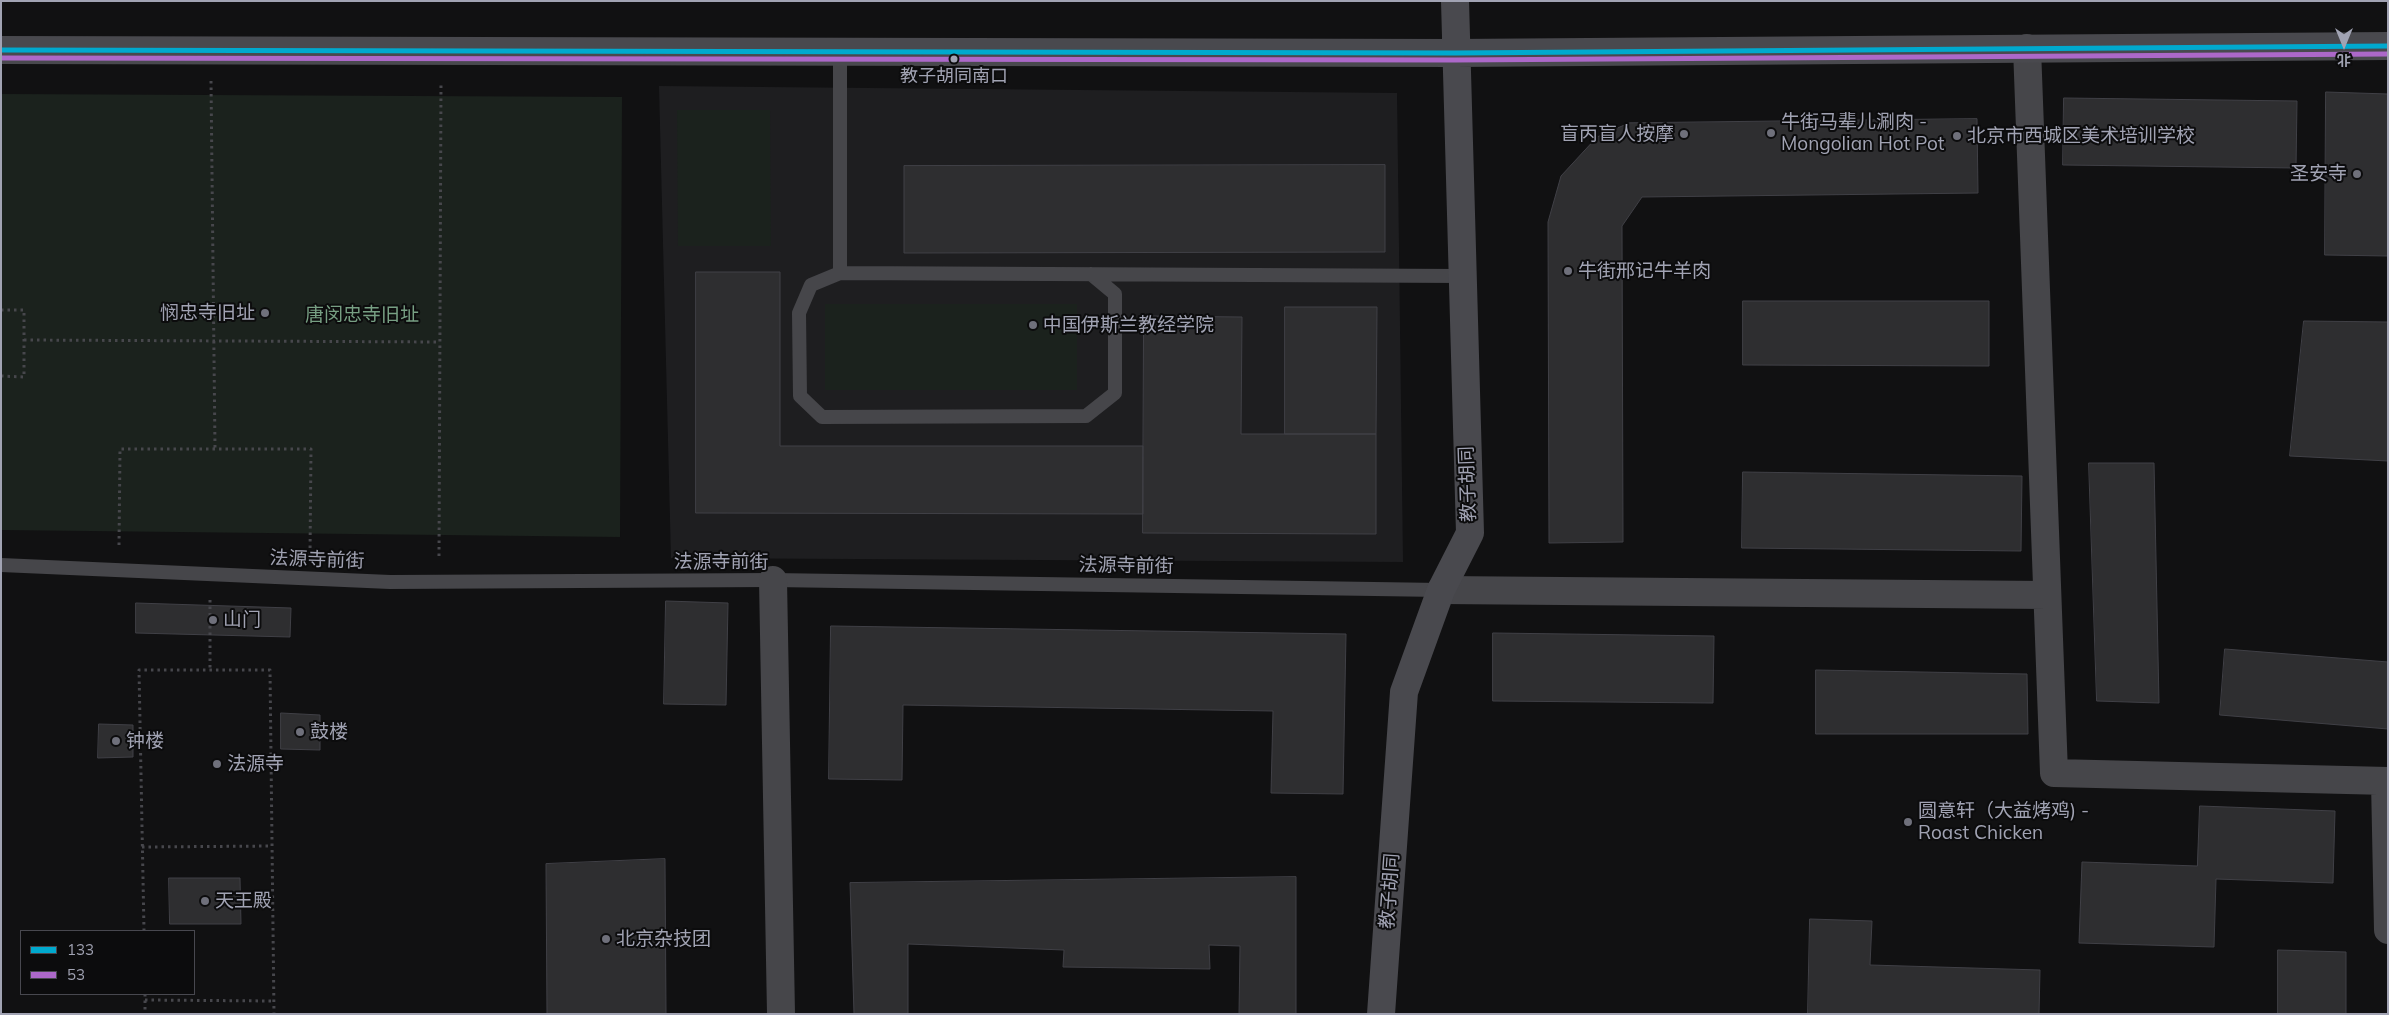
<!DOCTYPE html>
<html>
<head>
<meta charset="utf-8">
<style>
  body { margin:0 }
  #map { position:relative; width:2389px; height:1015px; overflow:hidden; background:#111112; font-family:Mulish,"Noto Sans SC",sans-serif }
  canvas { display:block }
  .frame { position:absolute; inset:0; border:2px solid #a1a3b3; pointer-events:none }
  .legend { position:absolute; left:20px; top:930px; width:175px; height:65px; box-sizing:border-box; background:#0c0c0d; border:1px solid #48484f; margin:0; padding:6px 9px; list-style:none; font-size:15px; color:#a1a3b3 }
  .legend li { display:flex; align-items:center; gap:10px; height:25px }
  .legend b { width:25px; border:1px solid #48484f }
  .north { position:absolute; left:2319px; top:20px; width:50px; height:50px; -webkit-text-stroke:4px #0c0c0d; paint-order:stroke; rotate:180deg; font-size:14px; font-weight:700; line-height:20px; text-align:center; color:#a1a3b3 }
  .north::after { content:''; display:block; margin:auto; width:18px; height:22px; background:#a1a3b3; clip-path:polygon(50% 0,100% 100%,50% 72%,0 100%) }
</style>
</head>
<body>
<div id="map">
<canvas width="2389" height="1015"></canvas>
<div class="frame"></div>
<ul class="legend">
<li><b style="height:6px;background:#00a9ce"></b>133</li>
<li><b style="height:6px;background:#ac68c9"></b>53</li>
</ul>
<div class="north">北</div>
</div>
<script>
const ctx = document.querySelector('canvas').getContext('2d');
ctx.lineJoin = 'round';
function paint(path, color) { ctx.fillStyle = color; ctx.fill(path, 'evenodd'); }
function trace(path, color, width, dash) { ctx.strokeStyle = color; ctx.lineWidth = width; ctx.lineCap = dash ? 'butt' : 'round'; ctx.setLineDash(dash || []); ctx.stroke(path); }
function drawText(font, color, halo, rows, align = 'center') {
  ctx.font = font + ' Mulish,"Noto Sans SC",sans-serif'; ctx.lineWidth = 4; ctx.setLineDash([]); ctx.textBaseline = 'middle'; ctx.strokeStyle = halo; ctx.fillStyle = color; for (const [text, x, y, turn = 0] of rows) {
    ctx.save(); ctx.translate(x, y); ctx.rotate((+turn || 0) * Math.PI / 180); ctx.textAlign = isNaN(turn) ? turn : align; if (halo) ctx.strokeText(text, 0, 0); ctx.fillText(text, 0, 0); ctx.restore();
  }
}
const built = new Path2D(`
  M 659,86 L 1397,93 L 1403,562 L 671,558 Z`);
const green = new Path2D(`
  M 1,94 L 622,97 L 620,537 L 1,530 Z
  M 677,110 L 770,110 L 771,246 L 678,246 Z
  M 825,304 L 1077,304 L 1077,390 L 825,390 Z`);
const building = new Path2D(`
  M 2326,92 L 2388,94 L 2388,256 L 2325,255 Z
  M 2064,98 L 2297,101 L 2296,168 L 2063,165 Z
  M 1977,119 L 1978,193 L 1642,197 L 1622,226 L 1623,542 L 1549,543 L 1548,222 L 1561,176 L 1597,137 L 1629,123 Z
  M 1385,165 L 1385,252 L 904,253 L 904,166 Z
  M 696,272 L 780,272 L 780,446 L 1143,446 L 1143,514 L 696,513 Z
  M 1743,301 L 1989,301 L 1989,366 L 1743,365 Z
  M 1285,307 L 1377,307 L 1376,434 L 1285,434 Z
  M 1144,316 L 1242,317 L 1241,434 L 1376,434 L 1376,534 L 1143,533 Z
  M 2304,321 L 2388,322 L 2388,461 L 2290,456 Z
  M 2089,463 L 2154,463 L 2159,703 L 2097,701 Z
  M 1743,472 L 2022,476 L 2021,551 L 1742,548 Z
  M 666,601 L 728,603 L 726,705 L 664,704 Z
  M 136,603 L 291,608 L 290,637 L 136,633 Z
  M 831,626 L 1346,634 L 1343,794 L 1271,793 L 1273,711 L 903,705 L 902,780 L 829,779 Z
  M 1493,633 L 1714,636 L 1713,703 L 1493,701 Z
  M 2225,649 L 2388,662 L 2388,729 L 2220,715 Z
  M 1816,670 L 2027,674 L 2028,734 L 1816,734 Z
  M 281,713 L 320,715 L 320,750 L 281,749 Z
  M 99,724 L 133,725 L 133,757 L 98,758 Z
  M 2200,806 L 2335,811 L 2333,883 L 2216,879 L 2214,947 L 2079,943 L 2082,862 L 2197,866 Z
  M 665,859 L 666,1014 L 547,1014 L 546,864 Z
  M 1296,877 L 1296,1014 L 1239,1014 L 1240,946 L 1209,945 L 1210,969 L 1063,967 L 1064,950 L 908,944 L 908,1014 L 854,1014 L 850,883 Z
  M 169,878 L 240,878 L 241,924 L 170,924 Z
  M 1810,919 L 1872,921 L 1870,965 L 2040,970 L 2039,1014 L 1808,1014 Z
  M 2278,950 L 2346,952 L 2346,1014 L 2278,1014 Z`);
const path = new Path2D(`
  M 211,81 L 215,448
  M 1,310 L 24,310 L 24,377 L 1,376
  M 24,340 L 440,342
  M 119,545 L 120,449 L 311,449 L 310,554
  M 439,556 L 441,82
  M 210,600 L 210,670
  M 142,847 L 272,846
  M 144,931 L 139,670 L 270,670 L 274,1014
  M 145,994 L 145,1014
  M 145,1000 L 273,1001`);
const lane = new Path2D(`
  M 840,52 L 840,273
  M 1091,274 L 1115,294 L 1115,393 L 1086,416 L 822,417 L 800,396 L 799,313 L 811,285 L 840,273 L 1462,276
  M 1,565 L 390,582 L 773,580 L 1441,590`);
const street = new Path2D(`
  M 2027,48 L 2054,773 L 2388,781
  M 773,580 L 781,1014
  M 1441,590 L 2047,595
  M 2385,781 L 2388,930`);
const secondary = new Path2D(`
  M 1,50 L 1455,53 L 2388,46
  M 1381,1014 L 1404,692 L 1441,590 L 1470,533 L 1455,1`);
const bus1 = new Path2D(`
  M 1,50 L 1455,53 L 2388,46`);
const bus2 = new Path2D(`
  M 1,58 L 1455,60 L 2388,54`);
const markers = [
  [954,59,4.5,"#a1a3b3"],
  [1771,133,5,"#6f707b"],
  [1684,134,5,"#6f707b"],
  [1957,136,5,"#6f707b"],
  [2357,174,5,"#6f707b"],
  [1568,271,5,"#6f707b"],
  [265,313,5,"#6f707b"],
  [1033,325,5,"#6f707b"],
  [213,620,5,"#6f707b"],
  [300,732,5,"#6f707b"],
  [116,741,5,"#6f707b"],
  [217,764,5,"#6f707b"],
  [1908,822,5,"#6f707b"],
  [205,901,5,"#6f707b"],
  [606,939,5,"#6f707b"]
];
const busNames = [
  ["教子胡同南口",954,77]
];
const poiNames = [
  ["牛街马辈儿涮肉 -",1781,122],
  ["Mongolian Hot Pot",1781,144],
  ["盲丙盲人按摩",1674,134,"right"],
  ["北京市西城区美术培训学校",1967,136],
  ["圣安寺",2347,174,"right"],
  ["牛街邢记牛羊肉",1578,271],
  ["悯忠寺旧址",255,313,"right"],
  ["中国伊斯兰教经学院",1043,325],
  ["山门",223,620],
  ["鼓楼",310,732],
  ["钟楼",126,741],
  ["法源寺",227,764],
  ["圆意轩（大益烤鸡) -",1918,811],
  ["Roast Chicken",1918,833],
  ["天王殿",215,901],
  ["北京杂技团",616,939]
];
const parkNames = [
  ["唐闵忠寺旧址",362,315]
];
const streetNames = [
  ["教子胡同",1468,484,-92],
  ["法源寺前街",317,560,2],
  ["法源寺前街",721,562],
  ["法源寺前街",1126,566,1],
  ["教子胡同",1390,891,-86]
];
paint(built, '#1e1e20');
paint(green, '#1b221d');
paint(building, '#2e2e30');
trace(building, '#404046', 1);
trace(path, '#47474c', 3, [2.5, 4]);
trace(lane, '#46464a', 14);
trace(street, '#46464a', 28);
trace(secondary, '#49494e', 28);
trace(bus1, '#00a9ce', 5);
trace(bus2, '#ac68c9', 5);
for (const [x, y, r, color] of markers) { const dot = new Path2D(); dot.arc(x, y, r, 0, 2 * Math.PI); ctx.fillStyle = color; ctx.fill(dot); trace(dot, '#0c0c0d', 2); }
drawText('18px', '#a1a3b3', '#0c0c0d', busNames);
drawText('19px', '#a1a3b3', '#0c0c0d', poiNames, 'left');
drawText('19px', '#779f83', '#0c0c0d', parkNames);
drawText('19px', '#a1a3b3', '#0c0c0d', streetNames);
</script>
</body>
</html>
